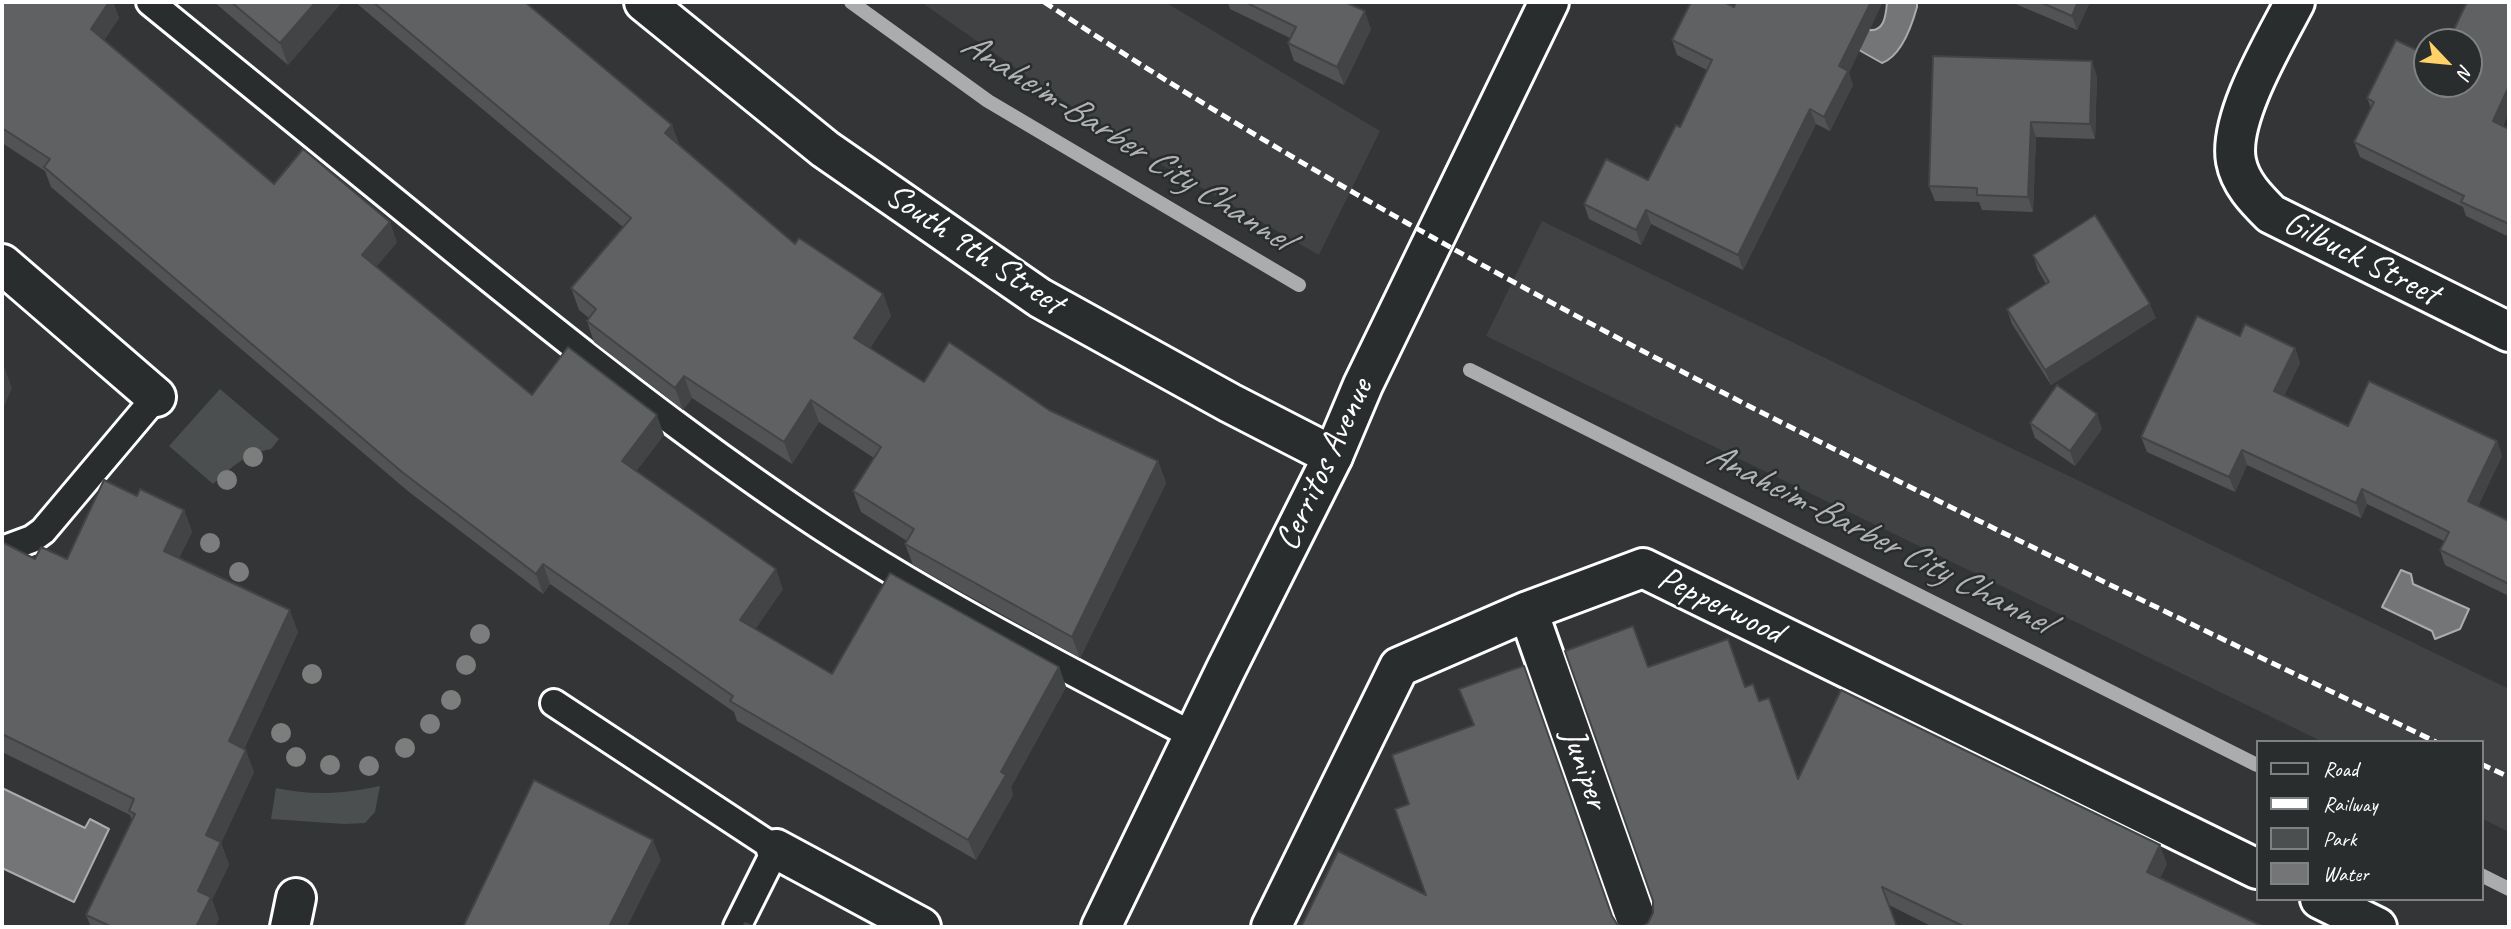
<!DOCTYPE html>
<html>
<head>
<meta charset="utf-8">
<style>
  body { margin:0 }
  #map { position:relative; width:2511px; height:929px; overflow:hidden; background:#333536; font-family:Caveat,sans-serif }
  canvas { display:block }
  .frame { position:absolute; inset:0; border:4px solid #fff; pointer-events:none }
  .legend { position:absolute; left:2256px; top:740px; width:228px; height:161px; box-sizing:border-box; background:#2a2d2e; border:2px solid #7f8182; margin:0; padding:9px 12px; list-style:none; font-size:21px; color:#fff }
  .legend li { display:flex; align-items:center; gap:14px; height:35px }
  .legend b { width:35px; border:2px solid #7f8182 }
  .north { position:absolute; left:2413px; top:28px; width:70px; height:70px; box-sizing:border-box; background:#2a2d2e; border:2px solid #7f8182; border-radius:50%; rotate:116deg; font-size:19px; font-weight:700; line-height:28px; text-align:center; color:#fff }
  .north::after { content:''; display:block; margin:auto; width:24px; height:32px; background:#ffd166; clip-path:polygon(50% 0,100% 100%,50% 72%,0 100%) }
</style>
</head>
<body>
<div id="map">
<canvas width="2511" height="929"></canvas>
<div class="frame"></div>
<ul class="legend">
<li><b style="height:9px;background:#2a2d2e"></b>Road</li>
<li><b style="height:9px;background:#fff"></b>Railway</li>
<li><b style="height:19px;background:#4c4f50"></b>Park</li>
<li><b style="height:19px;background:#737576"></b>Water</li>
</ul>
<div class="north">N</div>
</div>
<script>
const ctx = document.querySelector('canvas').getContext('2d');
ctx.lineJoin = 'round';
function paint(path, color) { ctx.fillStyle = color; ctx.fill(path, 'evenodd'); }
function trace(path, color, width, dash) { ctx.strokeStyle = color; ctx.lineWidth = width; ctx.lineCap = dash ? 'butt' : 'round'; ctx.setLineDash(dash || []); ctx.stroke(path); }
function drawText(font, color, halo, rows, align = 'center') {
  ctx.font = font + ' Caveat,sans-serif'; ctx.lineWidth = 5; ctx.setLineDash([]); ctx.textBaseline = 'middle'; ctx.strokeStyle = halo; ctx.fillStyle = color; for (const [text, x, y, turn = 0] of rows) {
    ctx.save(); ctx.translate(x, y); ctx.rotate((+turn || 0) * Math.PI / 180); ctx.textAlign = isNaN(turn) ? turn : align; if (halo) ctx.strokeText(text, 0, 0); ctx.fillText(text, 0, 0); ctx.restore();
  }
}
const built = new Path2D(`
  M 921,2 L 1165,2 L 1380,131 L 1319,255 L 1162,165 L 1047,90 Z
  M 1542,221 L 2509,689 L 2509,832 L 2481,818 L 2481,742 L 2323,742 L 1486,336 Z`);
const green = new Path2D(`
  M 220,389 L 279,439 L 271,449 C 245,454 233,466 213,484 L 169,446 Z
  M 380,786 L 375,812 L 365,823 L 344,824 L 271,819 L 276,788 C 314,796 342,794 380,786 Z`);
const water = new Path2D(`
  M 1887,2 L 1917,2 L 1917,7 C 1912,25 1901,56 1882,63 L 1859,50 L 1865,29 C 1884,35 1886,16 1887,2 Z
  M 2401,570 L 2411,574 L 2413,584 L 2469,609 L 2460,629 L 2435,639 L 2432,631 L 2382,607 Z
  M 2,788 L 85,828 L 90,819 L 109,829 L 74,902 L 2,868 Z`);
const stream = new Path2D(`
  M 851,2 L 988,101 L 1299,285
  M 1470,370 L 2257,765
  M 2481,875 L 2509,889`);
const lane = new Path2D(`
  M 150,2 C 257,88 363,175 469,262 C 578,350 686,436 802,514 C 927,598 1061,666 1194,736
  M 2,550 L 32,539 L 43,531 L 156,397
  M 554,703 L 776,849 L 737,927`);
const street = new Path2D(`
  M 644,2 L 825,149 L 1040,298 L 1230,403 L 1333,456
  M 2295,2 C 2275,41 2228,118 2236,161 C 2240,183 2256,199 2271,214 L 2509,332
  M 2,264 L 156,397
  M 1528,611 L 1639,927
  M 776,849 L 921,927
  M 2320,899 L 2377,927
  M 290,927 L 296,898
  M 1271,927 L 1399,667 L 1528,611 L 1643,568 L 2257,869`);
const secondary = new Path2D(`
  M 1101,927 L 1226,669 L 1333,456 L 1363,385 L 1549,2`);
const rail = new Path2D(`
  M 1044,2 C 1483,292 1963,513 2436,742
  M 2481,764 L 2509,777`);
const trees = [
  [253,457],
  [227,480],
  [210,543],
  [239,572],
  [480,634],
  [466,665],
  [312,674],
  [451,700],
  [430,724],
  [281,733],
  [405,748],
  [296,757],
  [330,765],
  [369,766]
];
const wall = new Path2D(`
  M 2,2 L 113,2 L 119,18 L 104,40 L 274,184 L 397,242 L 376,267 L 532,395 L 664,435 L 636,471 L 783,589 L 755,629 L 832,674 L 1059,667 L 1066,687 L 1011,787 L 1013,795 L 976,860 L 737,721 L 734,712 L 550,584 L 543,594 L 409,492 L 51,187 L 45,171 L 2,143 Z
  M 214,2 L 342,2 L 288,65 Z
  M 355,2 L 525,2 L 672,125 L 679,145 L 795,244 L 883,294 L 891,316 L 870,348 L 924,382 L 1049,410 L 1158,461 L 1166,483 L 1080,658 L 913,565 L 905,544 L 907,541 L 861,512 L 853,491 L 874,458 L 819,422 L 792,464 L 692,398 L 683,410 L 594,342 L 587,321 L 589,318 L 579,310 L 571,288 L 623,227 Z
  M 1228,2 L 1345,2 L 1371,29 L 1344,85 L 1294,61 L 1288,43 L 1290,38 L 1230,9 Z
  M 2011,2 L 2090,2 L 2077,30 Z
  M 2462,2 L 2509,2 L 2509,112 L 2503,126 L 2509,129 L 2509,237 L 2466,216 L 2463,207 L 2360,157 L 2354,142 L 2371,108 L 2367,98 L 2469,84 L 2466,4 Z
  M 1734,7 L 1849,73 L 1853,85 L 1830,131 L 1816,124 L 1743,270 L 1651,224 L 1641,245 L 1589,219 L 1584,204 L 1648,180 L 1680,127 L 1707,70 L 1677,55 L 1672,40 Z
  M 2097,76 L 2095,139 L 2036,137 L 2033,212 L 1982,210 L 1979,202 L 1935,201 L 1929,186 Z
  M 2033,255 L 2156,318 L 2051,385 L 2012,324 L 2007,309 L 2046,284 L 2038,270 Z
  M 2240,336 L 2295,348 L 2300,363 L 2284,395 L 2348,426 L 2497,441 L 2502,456 L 2478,506 L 2509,521 L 2509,596 L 2445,565 L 2440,550 L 2444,541 L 2367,504 L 2361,518 L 2247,465 L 2235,492 L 2147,452 L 2141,437 Z
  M 2030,423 L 2102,429 L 2075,466 L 2035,438 Z
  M 137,496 L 184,510 L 192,532 L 179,558 L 298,632 L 244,749 L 254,772 L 221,843 L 229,865 L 212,900 L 219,919 L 215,927 L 91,927 L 86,915 L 132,820 L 130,815 L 2,752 L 2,542 L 35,559 L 67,559 Z
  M 1648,667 L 1745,687 L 1759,701 L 1798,779 L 2167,864 L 2160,878 L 2265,927 L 1933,927 L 1889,905 L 1648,923 L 1653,913 Z`);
const shadedWall = new Path2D(`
  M 109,2 L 113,2 L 119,18 L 98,49 L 91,29 Z
  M 316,2 L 342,2 L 288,65 L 280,43 Z
  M 1871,2 L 1883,2 L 1849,73 L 1853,85 L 1830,131 L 1824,117 L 1839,66 Z
  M 2078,2 L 2090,2 L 2077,30 L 2072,16 Z
  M 1365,11 L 1371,29 L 1344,85 L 1337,67 Z
  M 2092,61 L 2097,76 L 2095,139 L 2090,124 Z
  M 2509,86 L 2509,112 L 2498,136 L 2493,121 Z
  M 1810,109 L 1816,124 L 1743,270 L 1738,255 Z
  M 2031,122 L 2036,137 L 2033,212 L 2028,197 Z
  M 672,125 L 680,146 L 665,133 Z
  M 1646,210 L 1651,224 L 1641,245 L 1636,230 Z
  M 390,222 L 397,242 L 369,275 L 362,255 Z
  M 883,294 L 891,316 L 862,359 L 854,338 Z
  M 2150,304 L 2156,318 L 2051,385 L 2045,370 Z
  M 2295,348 L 2300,363 L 2280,405 L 2274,391 Z
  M 4,366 L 12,388 L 2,411 L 2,371 Z
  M 684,376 L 692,398 L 683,410 L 675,388 Z
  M 811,400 L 819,422 L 792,464 L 784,442 Z
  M 2097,414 L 2102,429 L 2075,466 L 2070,451 Z
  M 657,415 L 664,435 L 629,481 L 622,461 Z
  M 2497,441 L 2502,456 L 2473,516 L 2468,501 Z
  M 2242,450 L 2247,465 L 2235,492 L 2229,477 Z
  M 1158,461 L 1166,483 L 1080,658 L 1072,637 Z
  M 2362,489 L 2367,504 L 2361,518 L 2356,503 Z
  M 184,510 L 192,532 L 172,573 L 164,551 Z
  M 543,564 L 550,584 L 543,594 L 536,574 Z
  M 776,569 L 783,589 L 748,640 L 740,620 Z
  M 290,610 L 298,632 L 237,763 L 229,741 Z
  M 1059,667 L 1066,687 L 1011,787 L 1013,795 L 976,860 L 968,840 L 1001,772 Z
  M 246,750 L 254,772 L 221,843 L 229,865 L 212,900 L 219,919 L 215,927 L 196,927 L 198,891 L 206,835 Z
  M 653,840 L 661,860 L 627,927 L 609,927 Z
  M 2160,845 L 2167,864 L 2154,890 L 2147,872 Z`);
const building = new Path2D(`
  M 2,2 L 109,2 L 91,29 L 274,184 L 303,149 L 390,222 L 362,255 L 532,395 L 568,347 L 657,415 L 622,461 L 776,569 L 740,620 L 832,674 L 890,573 L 1059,667 L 1001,772 L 1006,775 L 968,840 L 730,701 L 733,696 L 543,564 L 536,574 L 402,472 L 44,167 L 50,159 L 2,128 Z
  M 231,2 L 316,2 L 280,43 Z
  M 373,2 L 525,2 L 672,125 L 665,133 L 795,244 L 799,238 L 883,294 L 854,338 L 924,382 L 949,342 L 1049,410 L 1158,461 L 1072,637 L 905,544 L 914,529 L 853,491 L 881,447 L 811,400 L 784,442 L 684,376 L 675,388 L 587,321 L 596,309 L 571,288 L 631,218 Z
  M 1245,2 L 1345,2 L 1365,11 L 1337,67 L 1288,43 L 1296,27 Z
  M 1691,2 L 1724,2 L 1734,7 L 1736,2 L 1871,2 L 1839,66 L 1848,71 L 1824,117 L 1810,109 L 1738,255 L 1646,210 L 1636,230 L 1584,204 L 1606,159 L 1648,180 L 1676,125 L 1680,127 L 1712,60 L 1672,40 Z
  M 2040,2 L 2078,2 L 2072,16 Z
  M 2467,2 L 2509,2 L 2509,86 L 2493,121 L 2509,129 L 2509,224 L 2461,202 L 2464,196 L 2354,142 L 2374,102 L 2367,98 L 2396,40 L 2427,55 L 2427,84 L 2469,84 L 2469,42 L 2448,42 Z
  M 1933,56 L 2092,61 L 2090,124 L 2031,122 L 2028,197 L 1977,195 L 1977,188 L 1929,186 Z
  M 2095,215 L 2150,304 L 2045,370 L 2007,309 L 2049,282 L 2033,255 Z
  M 2197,316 L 2240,336 L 2245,324 L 2295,348 L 2274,391 L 2348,426 L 2369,381 L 2497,441 L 2468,501 L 2509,521 L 2509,584 L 2440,550 L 2449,532 L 2362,489 L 2356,503 L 2242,450 L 2229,477 L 2141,437 Z
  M 2057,385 L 2097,414 L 2070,451 L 2030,423 Z
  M 104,480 L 137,496 L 140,489 L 184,510 L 164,551 L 290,610 L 229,741 L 246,750 L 206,835 L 221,842 L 198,891 L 211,897 L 196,927 L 112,927 L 86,915 L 135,814 L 129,811 L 134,799 L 2,734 L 2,542 L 35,559 L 41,547 L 67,559 Z
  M 1633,626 L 1648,667 L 1728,639 L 1745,687 L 1753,684 L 1759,701 L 1769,698 L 1798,779 L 1841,690 L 2160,845 L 2147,872 L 2264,927 L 1965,927 L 1882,887 L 1897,927 L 1641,927 L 1648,923 L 1653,913 L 1653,901 L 1565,651 Z
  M 1524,666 L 1612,916 L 1617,924 L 1623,927 L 1301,927 L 1338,851 L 1426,895 L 1395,809 L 1409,804 L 1392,755 L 1474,725 L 1459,689 L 1514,669 Z
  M 534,780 L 653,840 L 609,927 L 463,927 Z
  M 745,923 L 755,927 L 743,927 Z`);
const streetNames = [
  ["South 9th Street",974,250,34],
  ["Gilbuck Street",2361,259,27],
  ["Cerritos Avenue",1325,465,-65],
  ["Pepperwood",1720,606,26],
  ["Juniper",1584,769,71]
];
const waterNames = [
  ["Anaheim-Barber City Channel",1125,142,32],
  ["Anaheim-Barber City Channel",1878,539,27]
];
paint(built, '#404243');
paint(green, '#4c4f50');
paint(water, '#737576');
trace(water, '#abacad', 2);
trace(stream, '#abacad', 14);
trace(lane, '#fff', 32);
trace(street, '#fff', 44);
trace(secondary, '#fff', 44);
trace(lane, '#2a2d2e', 26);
trace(street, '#2a2d2e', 38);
trace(secondary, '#2a2d2e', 38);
trace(rail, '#fff', 5, [10, 5]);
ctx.fillStyle = '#7c7e7e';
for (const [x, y] of trees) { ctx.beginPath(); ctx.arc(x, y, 10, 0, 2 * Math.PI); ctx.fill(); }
paint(wall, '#525354');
paint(shadedWall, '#424445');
paint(building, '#5f6162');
trace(building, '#424445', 2);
drawText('35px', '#fff', '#2a2d2e', streetNames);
drawText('italic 37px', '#b2b3b4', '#2a2d2e', waterNames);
</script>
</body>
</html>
